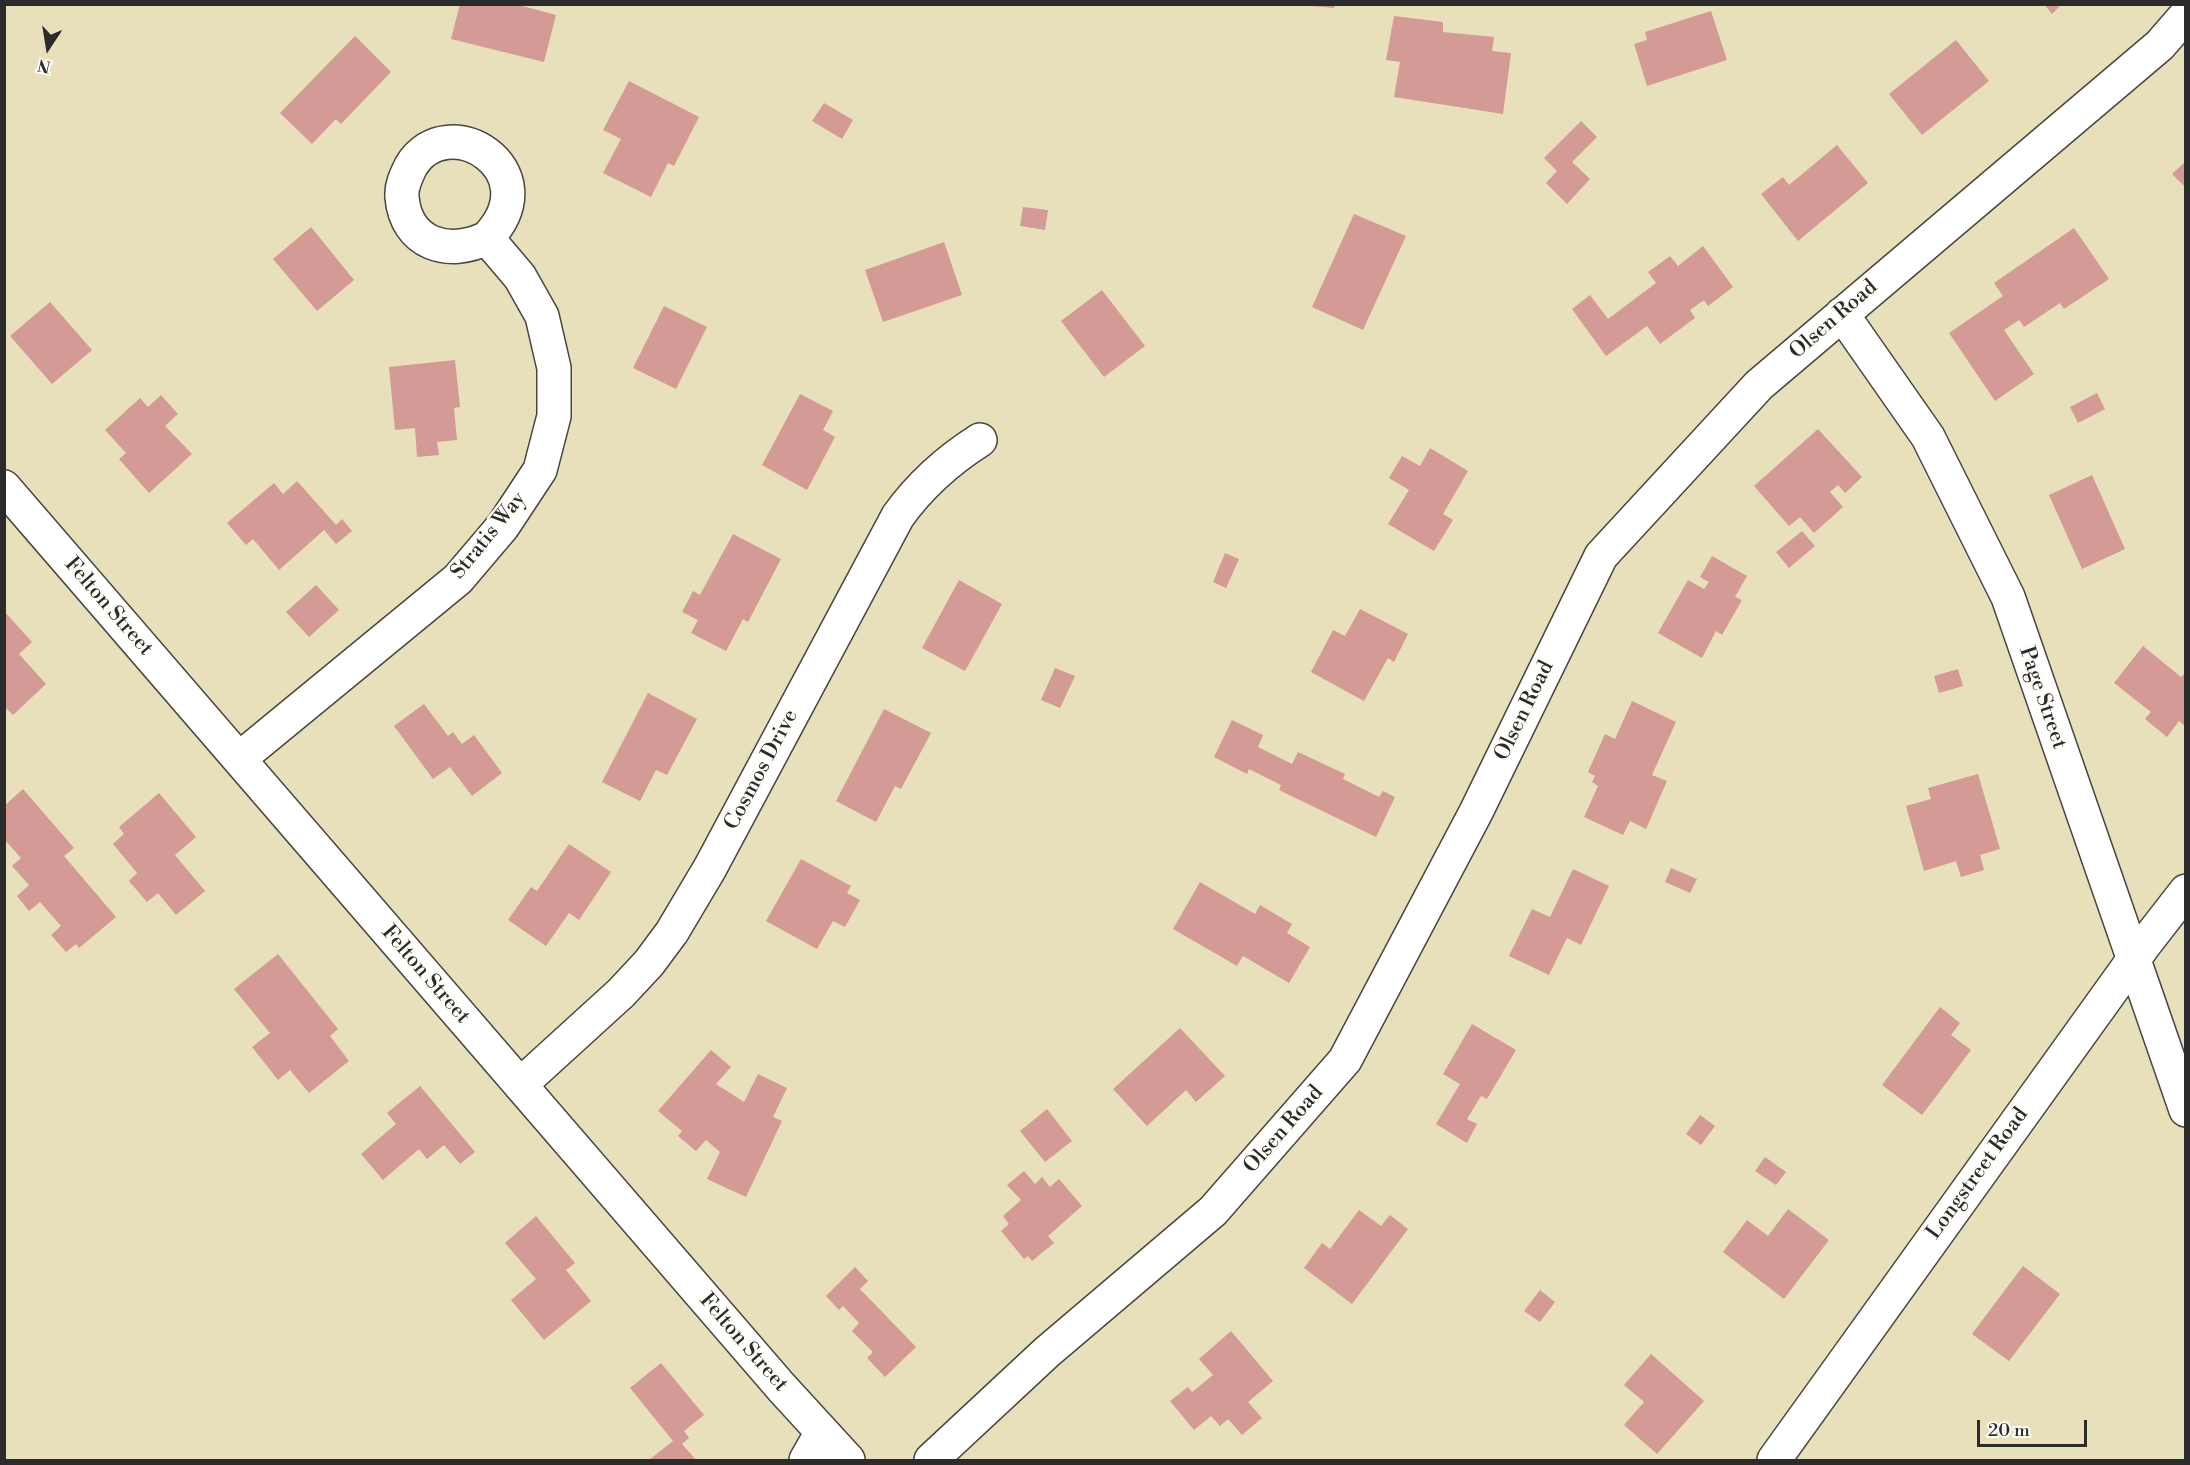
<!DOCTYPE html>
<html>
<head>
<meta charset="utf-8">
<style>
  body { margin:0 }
  #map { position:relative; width:2190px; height:1465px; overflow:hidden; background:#e8e0bb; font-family:"Libre Bodoni",serif }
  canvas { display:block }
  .frame { position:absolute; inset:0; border:6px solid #2b2b2b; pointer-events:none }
  .north { position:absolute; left:18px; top:18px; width:60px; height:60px; -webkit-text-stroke:4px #fdfcf7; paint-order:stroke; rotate:192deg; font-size:16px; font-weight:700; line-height:24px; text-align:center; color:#2b2b2b }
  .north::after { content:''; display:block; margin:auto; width:21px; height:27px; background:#2b2b2b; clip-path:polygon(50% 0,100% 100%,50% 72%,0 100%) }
  .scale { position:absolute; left:1977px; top:1420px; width:110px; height:27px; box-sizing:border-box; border:3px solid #2b2b2b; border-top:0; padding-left:8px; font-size:18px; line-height:21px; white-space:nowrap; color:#2b2b2b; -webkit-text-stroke:4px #fdfcf7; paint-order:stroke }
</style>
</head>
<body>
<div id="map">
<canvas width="2190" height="1465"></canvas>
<div class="frame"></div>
<div class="north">N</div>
<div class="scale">20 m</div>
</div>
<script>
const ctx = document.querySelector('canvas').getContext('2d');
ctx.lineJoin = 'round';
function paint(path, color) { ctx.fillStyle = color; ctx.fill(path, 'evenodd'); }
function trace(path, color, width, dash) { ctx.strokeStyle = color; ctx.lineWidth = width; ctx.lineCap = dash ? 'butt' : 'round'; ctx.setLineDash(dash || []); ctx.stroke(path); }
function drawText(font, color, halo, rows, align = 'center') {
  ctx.font = font + ' "Libre Bodoni",serif'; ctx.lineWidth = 5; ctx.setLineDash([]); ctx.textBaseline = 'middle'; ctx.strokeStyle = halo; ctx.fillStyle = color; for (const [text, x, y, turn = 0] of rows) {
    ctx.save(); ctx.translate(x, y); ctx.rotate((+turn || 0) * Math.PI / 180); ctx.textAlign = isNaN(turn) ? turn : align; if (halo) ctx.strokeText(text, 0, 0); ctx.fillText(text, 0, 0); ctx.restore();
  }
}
const building = new Path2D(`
  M 460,4 L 515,4 L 556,15 L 544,62 L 451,39 Z
  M 1311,4 L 1335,4 L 1334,8 L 1311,6 Z
  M 2044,4 L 2062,4 L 2052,14 Z
  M 1711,11 L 1727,60 L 1647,86 L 1634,44 L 1647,40 L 1645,32 Z
  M 1394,16 L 1443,22 L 1443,32 L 1494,37 L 1492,51 L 1511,53 L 1503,114 L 1394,97 L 1400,62 L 1386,60 Z
  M 355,36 L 391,72 L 341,124 L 336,119 L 312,144 L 280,113 Z
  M 1956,40 L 1989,81 L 1922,135 L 1889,94 Z
  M 629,81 L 699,117 L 674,166 L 668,163 L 651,197 L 603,173 L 621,139 L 603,130 Z
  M 824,103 L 853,120 L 842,139 L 812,121 Z
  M 1581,121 L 1597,137 L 1572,162 L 1590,179 L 1567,204 L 1546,183 L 1557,171 L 1544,158 Z
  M 1837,145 L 1868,183 L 1798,241 L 1761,194 L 1783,177 L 1789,185 Z
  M 2186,161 L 2186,188 L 2172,174 Z
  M 1023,207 L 1048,210 L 1045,230 L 1020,226 Z
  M 1354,214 L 1406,236 L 1363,330 L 1312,307 Z
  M 311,227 L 354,280 L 317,311 L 273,259 Z
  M 2074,228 L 2109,279 L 2064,309 L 2060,303 L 2024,327 L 2019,320 L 2004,330 L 2034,374 L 1995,401 L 1949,333 L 2003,296 L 1994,283 Z
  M 944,242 L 962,295 L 883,322 L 865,270 Z
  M 1703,246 L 1733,287 L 1708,306 L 1704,300 L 1690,310 L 1695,318 L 1660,344 L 1647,326 L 1606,356 L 1572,309 L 1590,295 L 1608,319 L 1656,283 L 1648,272 L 1670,256 L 1678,266 Z
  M 1102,290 L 1145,346 L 1104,377 L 1061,321 Z
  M 50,302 L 92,350 L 52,384 L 10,336 Z
  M 664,306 L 707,327 L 676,389 L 633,368 Z
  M 455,360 L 460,407 L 454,408 L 457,440 L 437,442 L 439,455 L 417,457 L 415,428 L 395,430 L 389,367 Z
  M 2097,393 L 2105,409 L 2078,423 L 2070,407 Z
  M 800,394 L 833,411 L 823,430 L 835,437 L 807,490 L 762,465 Z
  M 161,395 L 178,414 L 165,426 L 192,454 L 149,493 L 119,459 L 126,453 L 105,430 L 140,398 L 148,407 Z
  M 1818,429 L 1862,477 L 1845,493 L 1838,485 L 1830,492 L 1843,507 L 1814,533 L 1800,517 L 1789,526 L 1754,486 Z
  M 1430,448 L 1468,471 L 1443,514 L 1453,520 L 1434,551 L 1388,524 L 1409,490 L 1389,478 L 1402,456 L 1420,466 Z
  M 2092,475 L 2125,549 L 2082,569 L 2049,495 Z
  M 297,481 L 336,525 L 342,519 L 352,531 L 336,544 L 324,530 L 279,570 L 253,539 L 246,545 L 227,523 L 274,483 L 283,494 Z
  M 1802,531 L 1815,546 L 1789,568 L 1776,552 Z
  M 733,534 L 781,559 L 748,622 L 743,619 L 726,651 L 691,633 L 698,620 L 682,612 L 693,591 L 700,595 Z
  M 1225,553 L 1239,559 L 1226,588 L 1213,582 Z
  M 1712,556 L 1747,576 L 1735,597 L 1742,600 L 1722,635 L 1716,631 L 1702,658 L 1658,633 L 1688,580 L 1704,589 L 1709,582 L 1700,577 Z
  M 959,580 L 1002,604 L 965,671 L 922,648 Z
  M 316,585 L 339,610 L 309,637 L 286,612 Z
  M 1360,609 L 1408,634 L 1394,662 L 1388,658 L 1364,701 L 1311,672 L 1333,630 L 1345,636 Z
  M 4,611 L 32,642 L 19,654 L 46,684 L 13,715 L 4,706 Z
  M 2143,646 L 2181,677 L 2186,672 L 2186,727 L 2179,721 L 2167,737 L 2145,719 L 2151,712 L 2114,683 Z
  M 1055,668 L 1075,676 L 1060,708 L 1041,700 Z
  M 1958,669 L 1963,686 L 1939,693 L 1934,676 Z
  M 648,693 L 697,719 L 667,775 L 656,770 L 640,801 L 602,782 Z
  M 1632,701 L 1676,722 L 1652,775 L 1667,781 L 1646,829 L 1630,821 L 1623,835 L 1584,817 L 1598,786 L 1592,782 L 1595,776 L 1588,772 L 1605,734 L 1615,739 Z
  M 424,704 L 448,736 L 453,732 L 462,744 L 474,735 L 502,773 L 472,796 L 450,767 L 433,779 L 394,726 Z
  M 884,709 L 931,733 L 901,789 L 895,786 L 876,822 L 836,801 Z
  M 1232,720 L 1263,735 L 1258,747 L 1292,764 L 1298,752 L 1345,774 L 1343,779 L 1379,797 L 1383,791 L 1395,797 L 1376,837 L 1279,790 L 1281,785 L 1249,769 L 1247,774 L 1214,757 Z
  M 1978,774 L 2000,849 L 1980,855 L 1984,870 L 1961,877 L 1956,861 L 1924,871 L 1906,806 L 1931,799 L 1928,788 Z
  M 23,789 L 74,848 L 64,856 L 116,917 L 79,948 L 76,944 L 66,952 L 51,935 L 61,926 L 40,902 L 29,911 L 17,896 L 29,885 L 12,866 L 21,858 L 4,839 L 4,806 Z
  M 159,793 L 196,837 L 175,855 L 205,891 L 176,915 L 158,893 L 147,902 L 129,881 L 137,873 L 113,844 L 124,834 L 119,827 Z
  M 569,844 L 611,872 L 579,920 L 569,913 L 546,946 L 508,920 L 531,887 L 537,891 Z
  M 801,859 L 851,886 L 847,893 L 860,900 L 845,927 L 833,921 L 817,949 L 766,921 Z
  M 1671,868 L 1697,879 L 1690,893 L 1665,882 Z
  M 1573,869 L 1609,886 L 1581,945 L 1567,938 L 1549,975 L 1509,956 L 1532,909 L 1550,917 Z
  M 1200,882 L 1255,914 L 1260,905 L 1292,924 L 1287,933 L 1310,947 L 1289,983 L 1243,956 L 1237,966 L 1173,929 Z
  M 278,954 L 338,1029 L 330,1036 L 349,1061 L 309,1093 L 290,1070 L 278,1080 L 252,1047 L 270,1033 L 234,989 Z
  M 1940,1007 L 1960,1023 L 1951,1035 L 1971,1050 L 1922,1115 L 1882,1085 Z
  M 1472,1024 L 1516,1050 L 1487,1099 L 1481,1096 L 1467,1119 L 1477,1124 L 1467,1143 L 1436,1124 L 1460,1084 L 1443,1074 Z
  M 1180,1028 L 1225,1076 L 1196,1102 L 1186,1090 L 1147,1126 L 1113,1089 Z
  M 711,1050 L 731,1067 L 716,1084 L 744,1102 L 758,1074 L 787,1088 L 773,1117 L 782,1121 L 746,1197 L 707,1179 L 720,1152 L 706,1140 L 696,1151 L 678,1136 L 682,1131 L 658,1111 Z
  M 420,1086 L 475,1152 L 460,1164 L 444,1145 L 427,1159 L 419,1149 L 383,1180 L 361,1154 L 396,1124 L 387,1113 Z
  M 1047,1109 L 1072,1141 L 1045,1162 L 1020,1131 Z
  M 1700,1115 L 1715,1126 L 1701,1145 L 1686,1134 Z
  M 1765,1157 L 1786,1172 L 1776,1185 L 1755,1171 Z
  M 1024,1171 L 1035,1184 L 1042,1177 L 1050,1187 L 1059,1179 L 1082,1206 L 1048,1236 L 1054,1243 L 1032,1261 L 1028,1256 L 1024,1259 L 1001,1231 L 1009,1224 L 1003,1216 L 1021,1200 L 1007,1185 Z
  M 1788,1209 L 1829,1240 L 1784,1299 L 1723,1252 L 1747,1220 L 1768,1236 Z
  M 1359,1210 L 1381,1226 L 1390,1215 L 1408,1229 L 1352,1304 L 1304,1268 L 1322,1243 L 1330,1249 Z
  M 536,1216 L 575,1263 L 566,1270 L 591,1301 L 544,1340 L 511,1300 L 536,1279 L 505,1243 Z
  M 2023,1266 L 2060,1294 L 2009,1361 L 1972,1334 Z
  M 855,1267 L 868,1281 L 860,1289 L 916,1347 L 885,1377 L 867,1358 L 873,1352 L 852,1331 L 859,1323 L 843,1306 L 839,1310 L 826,1296 Z
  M 1540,1290 L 1555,1302 L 1540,1322 L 1524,1311 Z
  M 1231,1331 L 1273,1381 L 1248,1402 L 1262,1418 L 1242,1435 L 1228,1419 L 1220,1426 L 1211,1416 L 1194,1430 L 1170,1401 L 1188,1387 L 1192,1392 L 1213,1375 L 1199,1359 Z
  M 1651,1354 L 1704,1401 L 1657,1454 L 1624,1425 L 1644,1402 L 1624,1385 Z
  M 661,1363 L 704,1415 L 684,1431 L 689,1438 L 682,1444 L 696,1460 L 649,1460 L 673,1441 L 630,1388 Z`);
const minor = new Path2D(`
  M 1842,314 L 1928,437 L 2008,597 L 2186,1110
  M 4,487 L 782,1388 L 848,1460
  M 239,759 L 458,579 L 503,526 L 540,470 L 554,416 L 554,368 L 542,316 L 520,277 L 487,238 C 552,170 447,106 411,166 C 406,176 401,186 402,197 C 406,244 448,257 487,238
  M 520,1085 L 621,993 L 649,963 L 672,932 L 710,868 L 898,516 C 921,484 947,461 980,440
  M 806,1460 L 822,1432
  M 931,1460 L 1047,1352 L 1213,1211 L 1345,1060 L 1476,812 L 1601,556 L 1759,385 L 2160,45 L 2186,15
  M 1774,1460 L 2144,945 L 2186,891`);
const streetNames = [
  ["Olsen Road",1834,320,-41],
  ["Stratis Way",489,536,-51],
  ["Felton Street",108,607,49],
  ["Page Street",2042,698,71],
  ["Olsen Road",1525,711,-64],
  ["Cosmos Drive",762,770,-62],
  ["Felton Street",425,975,49],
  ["Olsen Road",1284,1130,-49],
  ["Longstreet Road",1978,1174,-54],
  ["Felton Street",743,1343,49]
];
paint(building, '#d39a96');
trace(minor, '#474641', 36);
trace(minor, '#fff', 33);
drawText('21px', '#2b2b2b', '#fdfcf7', streetNames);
</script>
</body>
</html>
